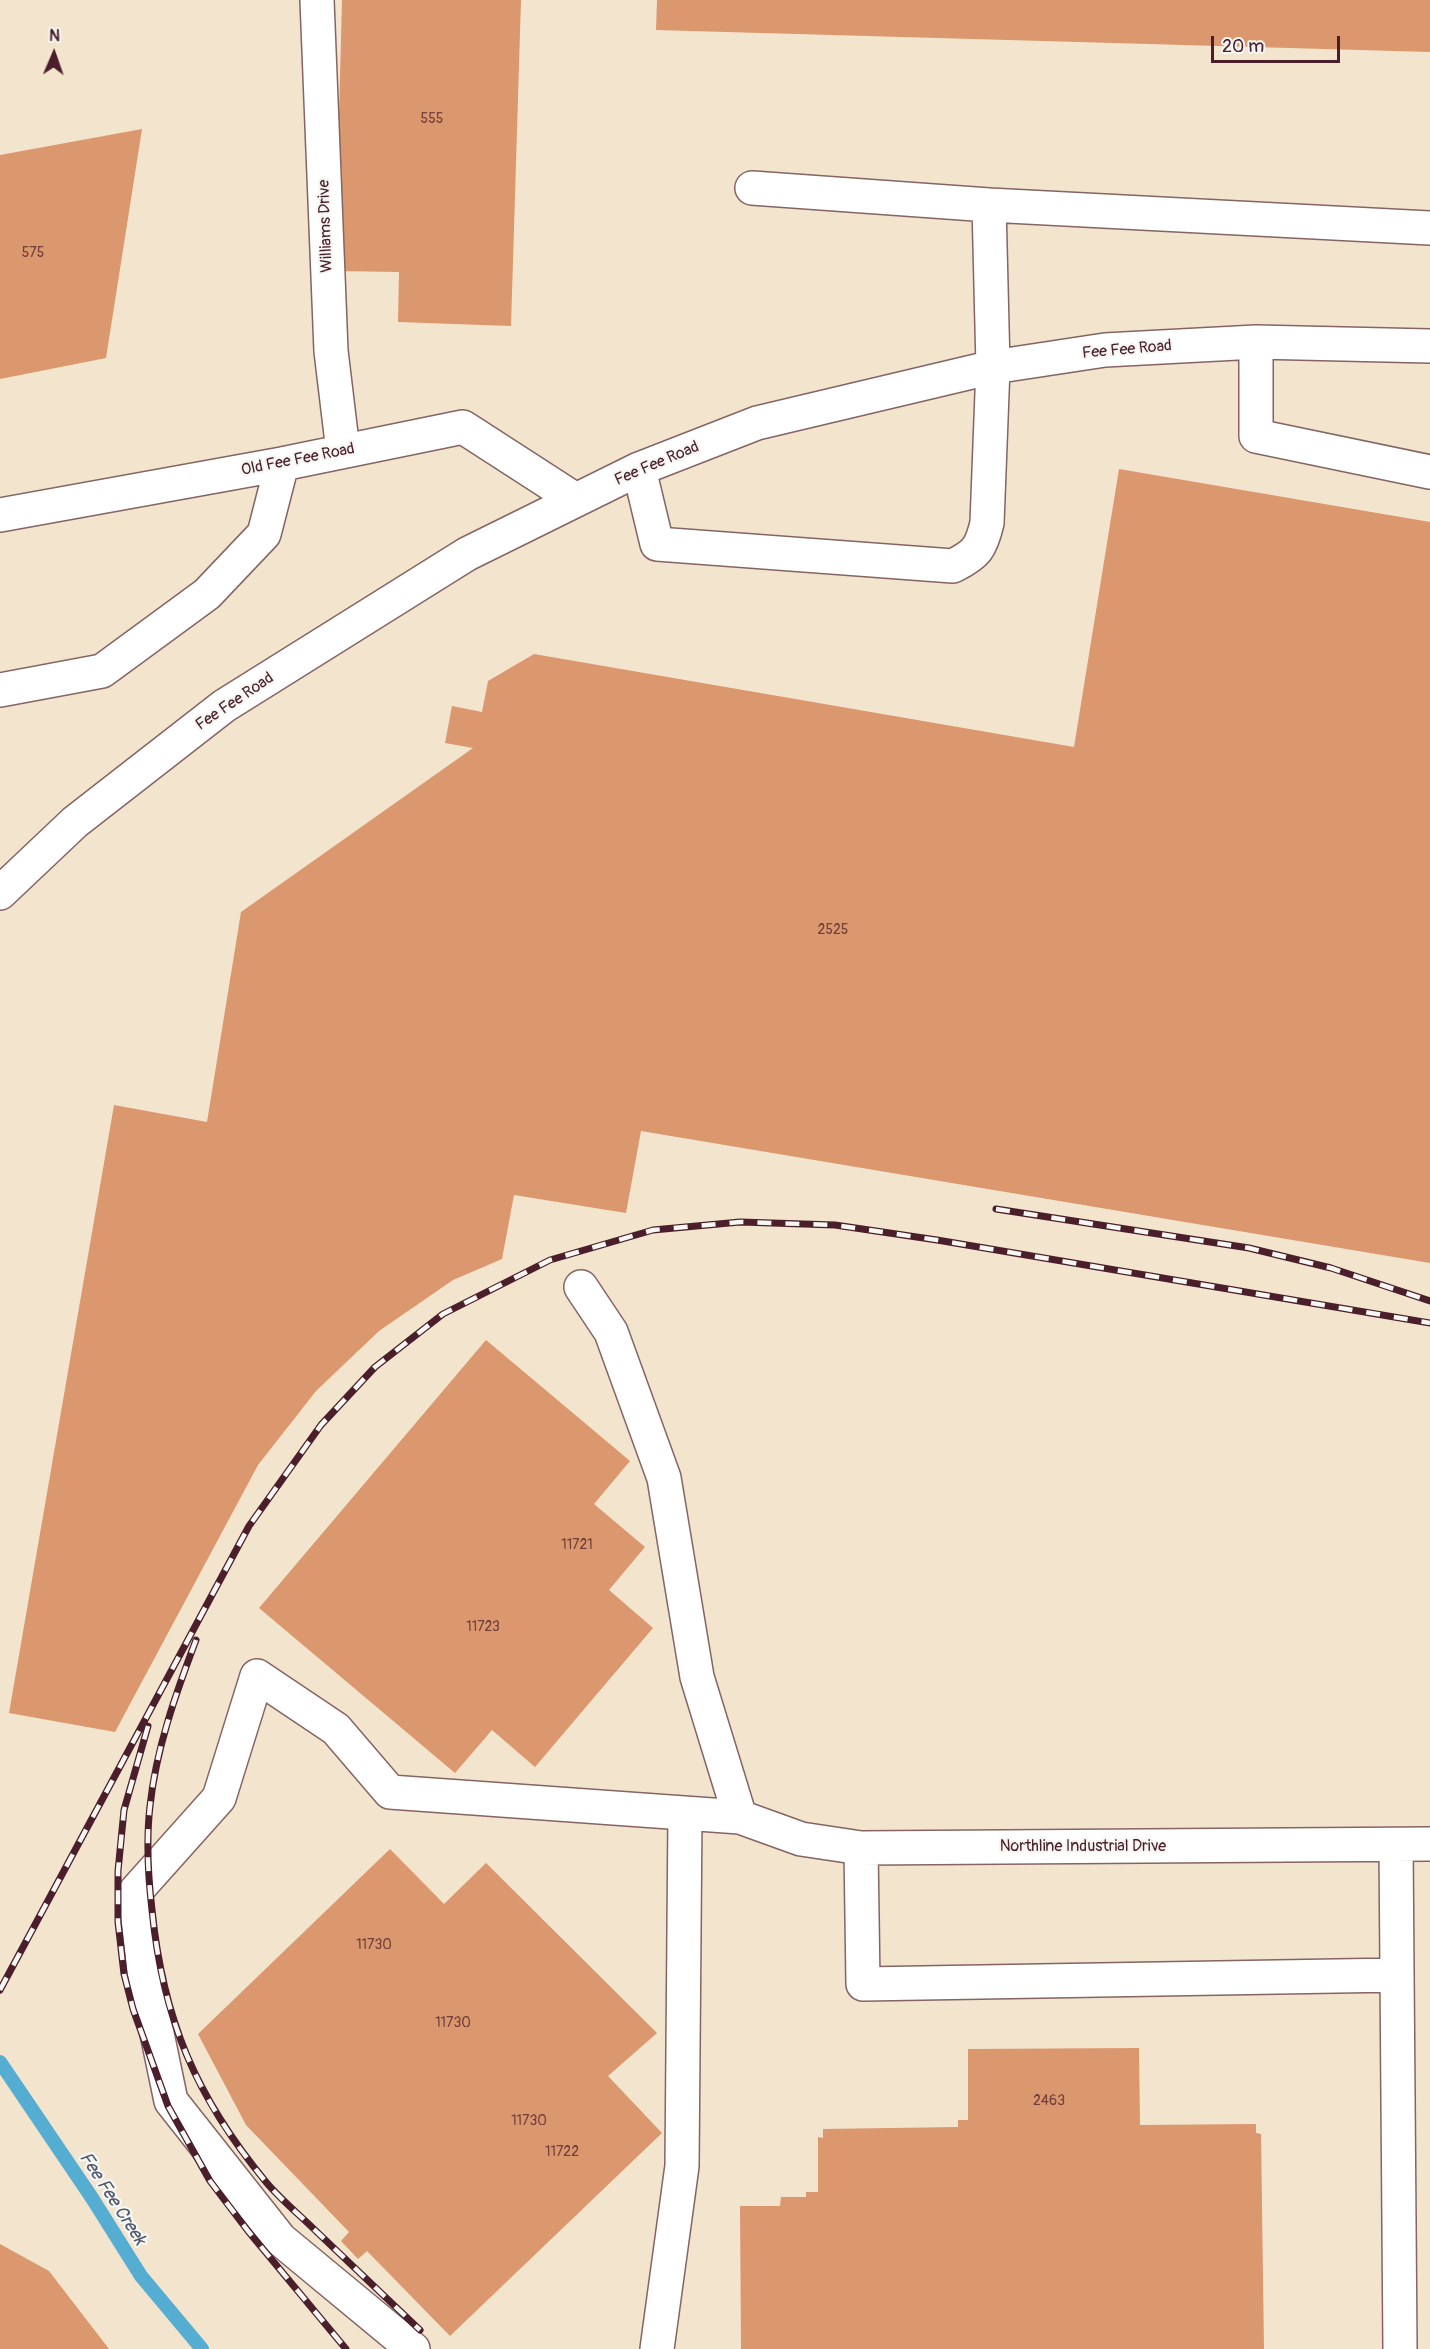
<!DOCTYPE html>
<html>
<head>
<meta charset="utf-8">
<style>
  body { margin:0 }
  #map { position:relative; width:1430px; height:2349px; overflow:hidden; background:#f3e4ce; font-family:Pangolin,sans-serif }
  canvas { display:block }
  .north { position:absolute; left:24px; top:24px; width:60px; height:60px; -webkit-text-stroke:4px #f6f6f2; paint-order:stroke; rotate:2deg; font-size:16px; font-weight:700; line-height:24px; text-align:center; color:#4a1f2b }
  .north::after { content:''; display:block; margin:auto; width:21px; height:27px; background:#4a1f2b; clip-path:polygon(50% 0,100% 100%,50% 72%,0 100%) }
  .scale { position:absolute; left:1211px; top:36px; width:129px; height:27px; box-sizing:border-box; border:3px solid #4a1f2b; border-top:0; padding-left:8px; font-size:18px; line-height:21px; white-space:nowrap; color:#4a1f2b; -webkit-text-stroke:4px #f6f6f2; paint-order:stroke }
</style>
</head>
<body>
<div id="map">
<canvas width="1430" height="2349"></canvas>
<div class="north">N</div>
<div class="scale">20 m</div>
</div>
<script>
const ctx = document.querySelector('canvas').getContext('2d');
ctx.lineJoin = 'round';
function trace(path, color, width, dash) { ctx.strokeStyle = color; ctx.lineWidth = width; ctx.lineCap = dash ? 'butt' : 'round'; ctx.setLineDash(dash || []); ctx.stroke(path); }
function paint(path, color) { ctx.fillStyle = color; ctx.fill(path, 'evenodd'); }
function drawText(font, color, halo, rows, align = 'center') {
  ctx.font = font + ' Pangolin,sans-serif'; ctx.lineWidth = 4.5; ctx.setLineDash([]); ctx.textBaseline = 'middle'; ctx.strokeStyle = halo; ctx.fillStyle = color; for (const [text, x, y, turn = 0] of rows) {
    ctx.save(); ctx.translate(x, y); ctx.rotate((+turn || 0) * Math.PI / 180); ctx.textAlign = isNaN(turn) ? turn : align; if (halo) ctx.strokeText(text, 0, 0); ctx.fillText(text, 0, 0); ctx.restore();
  }
}
const stream = new Path2D(`
  M 0,2062 L 92,2198 L 141,2276 L 202,2349`);
const building = new Path2D(`
  M 342,0 L 521,0 L 511,326 L 398,322 L 399,272 L 335,271 Z
  M 657,0 L 1430,0 L 1430,52 L 656,30 Z
  M 142,129 L 106,358 L 0,379 L 0,155 Z
  M 1119,469 L 1430,522 L 1430,1263 L 641,1131 L 626,1213 L 514,1195 L 502,1259 L 453,1280 L 379,1331 L 316,1391 L 258,1465 L 115,1732 L 9,1713 L 114,1105 L 207,1122 L 241,912 L 473,748 L 445,743 L 452,706 L 482,712 L 488,681 L 534,654 L 1074,747 Z
  M 486,1340 L 630,1461 L 594,1504 L 645,1547 L 609,1590 L 653,1628 L 535,1767 L 492,1730 L 455,1773 L 259,1608 Z
  M 390,1849 L 444,1904 L 486,1863 L 657,2033 L 608,2076 L 662,2133 L 450,2336 L 367,2251 L 358,2259 L 341,2241 L 349,2232 L 246,2125 L 198,2034 Z
  M 1139,2048 L 1140,2125 L 1256,2124 L 1256,2133 L 1261,2134 L 1264,2349 L 741,2349 L 740,2206 L 780,2206 L 781,2197 L 806,2197 L 806,2192 L 818,2192 L 818,2137 L 823,2138 L 823,2129 L 958,2127 L 958,2120 L 968,2120 L 968,2049 Z
  M 0,2244 L 49,2271 L 109,2349 L 0,2349 Z`);
const minor = new Path2D(`
  M 317,0 L 331,351 L 343,451
  M 752,188 L 989,205
  M 1256,342 L 1256,436 L 1430,472
  M 639,469 L 657,544 L 953,566 C 977,554 981,548 987,523 L 993,367 L 989,205 L 1430,228
  M 0,515 L 282,464 L 463,427 L 576,500
  M 0,690 L 102,671 L 207,594 L 264,534 L 282,464
  M 0,893 L 75,822 L 224,706 L 467,554 L 639,469 L 757,423 L 993,367 L 1105,350 L 1256,342 L 1430,346
  M 581,1287 L 611,1332 L 664,1478 L 697,1677 L 740,1817
  M 1396,1845 L 1400,2349
  M 861,1848 L 863,1984 L 1396,1975
  M 413,2349 L 280,2239 L 171,2101 L 144,1971 L 135,1892 L 219,1798 L 257,1676 L 336,1729 L 390,1792 L 740,1817 L 801,1839 L 861,1848 L 1430,1844
  M 657,2349 L 682,2166 L 685,1813`);
const rail = new Path2D(`
  M 996,1209 L 1249,1248 L 1331,1268 L 1430,1301
  M 196,1640 C 176,1693 156,1749 150,1806 C 146,1841 148,1876 152,1910 C 163,2020 196,2097 266,2182 C 281,2200 301,2216 318,2233 C 352,2265 386,2298 420,2330
  M 148,1726 L 124,1810 L 118,1871 L 118,1922 L 124,1974 L 133,2009 L 168,2106 L 210,2181 L 248,2231 L 346,2349
  M 0,1990 L 249,1526 L 321,1425 L 375,1367 L 443,1314 L 550,1260 L 653,1230 L 740,1222 L 835,1225 L 937,1240 L 1430,1323`);
const numberNames = [
  ["555",432,119],
  ["575",33,253],
  ["2525",833,930],
  ["11721",577,1545],
  ["11723",483,1627],
  ["11730",374,1945],
  ["11730",453,2023],
  ["2463",1049,2101],
  ["11730",529,2121],
  ["11722",562,2152]
];
const streetNames = [
  ["Williams Drive",326,226,-92],
  ["Fee Fee Road",1127,350,-5],
  ["Old Fee Fee Road",298,460,-11],
  ["Fee Fee Road",657,464,-23],
  ["Fee Fee Road",235,702,-34],
  ["Northline Industrial Drive",1083,1847]
];
const waterNames = [
  ["Fee Fee Creek",112,2199,57]
];
trace(stream, '#55add2', 14);
paint(building, '#db976d');
trace(minor, '#856464', 36);
trace(minor, '#fff', 33);
trace(rail, '#4a1f2b', 7);
trace(rail, '#f6f6f2', 4.5, [14]);
drawText('14px', '#6e3d3c', null, numberNames);
drawText('16px', '#4a1f2b', '#f6f6f2', streetNames);
drawText('italic 18px', '#4e586e', '#f6f6f2', waterNames);
</script>
</body>
</html>
